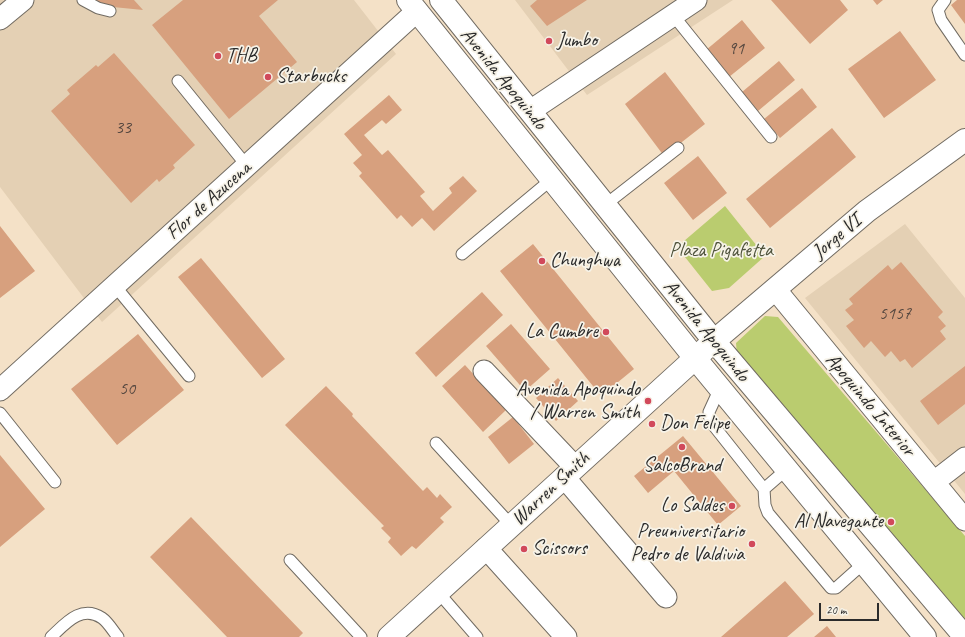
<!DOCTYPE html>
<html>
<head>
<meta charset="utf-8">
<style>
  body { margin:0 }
  #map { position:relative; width:965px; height:637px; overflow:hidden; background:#f4e1c7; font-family:Caveat,sans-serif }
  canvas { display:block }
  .scale { position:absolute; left:819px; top:603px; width:60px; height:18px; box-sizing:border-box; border:2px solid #2b2b2b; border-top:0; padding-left:5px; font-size:12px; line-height:14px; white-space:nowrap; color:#2b2b2b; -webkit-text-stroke:3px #f7f3e8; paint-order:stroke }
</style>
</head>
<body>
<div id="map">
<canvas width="965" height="637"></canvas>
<div class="scale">20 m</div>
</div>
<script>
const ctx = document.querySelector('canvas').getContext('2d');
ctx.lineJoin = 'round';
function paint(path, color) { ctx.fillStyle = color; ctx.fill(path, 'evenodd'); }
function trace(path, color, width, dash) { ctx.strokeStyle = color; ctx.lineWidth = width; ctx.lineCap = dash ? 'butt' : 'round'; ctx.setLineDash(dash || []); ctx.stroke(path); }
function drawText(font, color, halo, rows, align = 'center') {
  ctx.font = font + ' Caveat,sans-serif'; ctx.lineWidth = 3.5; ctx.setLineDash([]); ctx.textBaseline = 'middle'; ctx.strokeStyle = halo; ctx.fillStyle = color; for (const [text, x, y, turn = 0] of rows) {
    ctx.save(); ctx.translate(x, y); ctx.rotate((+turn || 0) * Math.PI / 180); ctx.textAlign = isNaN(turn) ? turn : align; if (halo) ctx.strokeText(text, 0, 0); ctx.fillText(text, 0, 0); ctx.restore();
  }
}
const built = new Path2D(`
  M 0,0 L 354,0 L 396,54 L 102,322 L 0,187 Z
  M 515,0 L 733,0 L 587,95 Z
  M 905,224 L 965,298 L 965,494 L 805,298 Z`);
const green = new Path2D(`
  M 725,206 L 765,256 L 729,288 L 712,291 L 677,247 Z
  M 765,316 L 778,317 L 965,536 L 965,624 L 737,355 L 736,343 Z`);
const building = new Path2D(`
  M 96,0 L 134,0 L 143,10 L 103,6 Z
  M 183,0 L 278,0 L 259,16 L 297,62 L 229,119 L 152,25 Z
  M 537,0 L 587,0 L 547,26 L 530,6 Z
  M 771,0 L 840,0 L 848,10 L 810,44 Z
  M 873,0 L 883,0 L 877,5 Z
  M 957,0 L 965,0 L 965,24 L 951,5 Z
  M 742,20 L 765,48 L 729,77 L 706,50 Z
  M 900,31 L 936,80 L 884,118 L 848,69 Z
  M 114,53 L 195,145 L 173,165 L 175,168 L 159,182 L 157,179 L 131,203 L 51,111 L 70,94 L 67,90 L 96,65 L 98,67 Z
  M 779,61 L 795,80 L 758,111 L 742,92 Z
  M 665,72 L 705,124 L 664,156 L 625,104 Z
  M 802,88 L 817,107 L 780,138 L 764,119 Z
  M 389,95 L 402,110 L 386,124 L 382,120 L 364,135 L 382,155 L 388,150 L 425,192 L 420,196 L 433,211 L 452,193 L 449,188 L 463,176 L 477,191 L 434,231 L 422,218 L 412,227 L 401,215 L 397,219 L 359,176 L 362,173 L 353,163 L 362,155 L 344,134 Z
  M 832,128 L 856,157 L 770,228 L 746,199 Z
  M 698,156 L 727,193 L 693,220 L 664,183 Z
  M 0,226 L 35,271 L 0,298 Z
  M 533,244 L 634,369 L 601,396 L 500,271 Z
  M 201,258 L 285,359 L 262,378 L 178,277 Z
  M 901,262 L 943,312 L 938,317 L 946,326 L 940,331 L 946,339 L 912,368 L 905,359 L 900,362 L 891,351 L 885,357 L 871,341 L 864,348 L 846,326 L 854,320 L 845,310 L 853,304 L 849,299 L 888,265 L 892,270 Z
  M 482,292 L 503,315 L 436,377 L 415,353 Z
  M 511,324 L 550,369 L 525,391 L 486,346 Z
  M 138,334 L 184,390 L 117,445 L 71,389 Z
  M 465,365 L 506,410 L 483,432 L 442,386 Z
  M 965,366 L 965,404 L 938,425 L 920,401 Z
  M 558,378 L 578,401 L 556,421 L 536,398 Z
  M 326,386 L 353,414 L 352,416 L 423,491 L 427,487 L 437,498 L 440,494 L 452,507 L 440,518 L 444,522 L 416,549 L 412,546 L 401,556 L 388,542 L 391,538 L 381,528 L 384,526 L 285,425 Z
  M 513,417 L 534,444 L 509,464 L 488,437 Z
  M 683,436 L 741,506 L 718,525 L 674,471 L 648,493 L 634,476 Z
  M 0,455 L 45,509 L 0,547 Z
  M 191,517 L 303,633 L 299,637 L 227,637 L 150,557 Z
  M 785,581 L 814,614 L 787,637 L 721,637 Z
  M 827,626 L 836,637 L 814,637 Z`);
const service = new Path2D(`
  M 83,0 L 98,8 L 110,11
  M 945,0 L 938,10 L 941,20 L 965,55
  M 673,15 L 771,137
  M 178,81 L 247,166
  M 605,205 L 678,148
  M 462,254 L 552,179
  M 115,286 L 189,376
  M 720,388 L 709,412 L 710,421 L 764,489 L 765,505 L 768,513 L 831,588 L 836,588 L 864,563
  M 0,413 L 55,482
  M 436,443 L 511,525
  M 764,489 L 787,469
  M 290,560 L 361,637
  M 438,592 L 477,637
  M 51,637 C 65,624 81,604 102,618 C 108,622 113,631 118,637`);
const minor = new Path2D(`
  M 0,19 L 23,0
  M 530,111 L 696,0
  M 775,289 L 965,520
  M 484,371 L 575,467
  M 0,390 L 417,11
  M 564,477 L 666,597
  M 934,482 L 965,458
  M 486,548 L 566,637`);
const tertiary = new Path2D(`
  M 389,637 L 714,341 L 867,211 L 965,140`);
const primary = new Path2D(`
  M 408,0 L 695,358 L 925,637
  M 441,0 L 714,341 L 965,637`);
const markers = [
  [549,41,4,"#d1495b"],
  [218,56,4,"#d1495b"],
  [268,77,4,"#d1495b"],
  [542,261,4,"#d1495b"],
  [606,332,4,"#d1495b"],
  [648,401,4,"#d1495b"],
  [652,424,4,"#d1495b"],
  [682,447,4,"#d1495b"],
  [732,506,4,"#d1495b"],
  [891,522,4,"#d1495b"],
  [752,544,4,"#d1495b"],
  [524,549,4,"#d1495b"]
];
const numberNames = [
  ["91",736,49],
  ["33",123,128],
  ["5157",895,314],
  ["50",127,389]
];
const poiNames = [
  ["Jumbo",557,41],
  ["THB",226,56],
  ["Starbucks",276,77],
  ["Chunghwa",550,261],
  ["La Cumbre",598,332,"right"],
  ["Avenida Apoquindo",640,390,"right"],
  ["/ Warren Smith",640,413,"right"],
  ["Don Felipe",660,424],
  ["SalcoBrand",682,466,"center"],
  ["Lo Saldes",724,506,"right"],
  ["Al Navegante",883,522,"right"],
  ["Preuniversitario",744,532,"right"],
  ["Pedro de Valdivia",744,555,"right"],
  ["Scissors",532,549]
];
const streetNames = [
  ["Avenida Apoquindo",503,79,51],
  ["Flor de Azucena",209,201,-42],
  ["Jorge VI",837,237,-40],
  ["Avenida Apoquindo",706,331,51],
  ["Apoquindo Interior",870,405,50],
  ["Warren Smith",551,489,-43]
];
const parkNames = [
  ["Plaza Pigafetta",721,251]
];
paint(built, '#e4d0b4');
paint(green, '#bacc6f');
paint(building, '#d7a07e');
trace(service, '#716b62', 13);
trace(minor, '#716b62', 23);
trace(tertiary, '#716b62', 24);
trace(primary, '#716b62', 24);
trace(service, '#fff', 11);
trace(minor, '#fff', 21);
trace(tertiary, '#fff', 22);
trace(primary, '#fff', 22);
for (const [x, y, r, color] of markers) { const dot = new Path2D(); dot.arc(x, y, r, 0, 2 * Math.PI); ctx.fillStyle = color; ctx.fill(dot); trace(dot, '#f7f3e8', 1.5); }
drawText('18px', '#564840', null, numberNames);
drawText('20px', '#2b2b2b', '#f7f3e8', poiNames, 'left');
drawText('20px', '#2b2b2b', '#f7f3e8', streetNames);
drawText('20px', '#4f533c', '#f7f3e8', parkNames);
</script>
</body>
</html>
